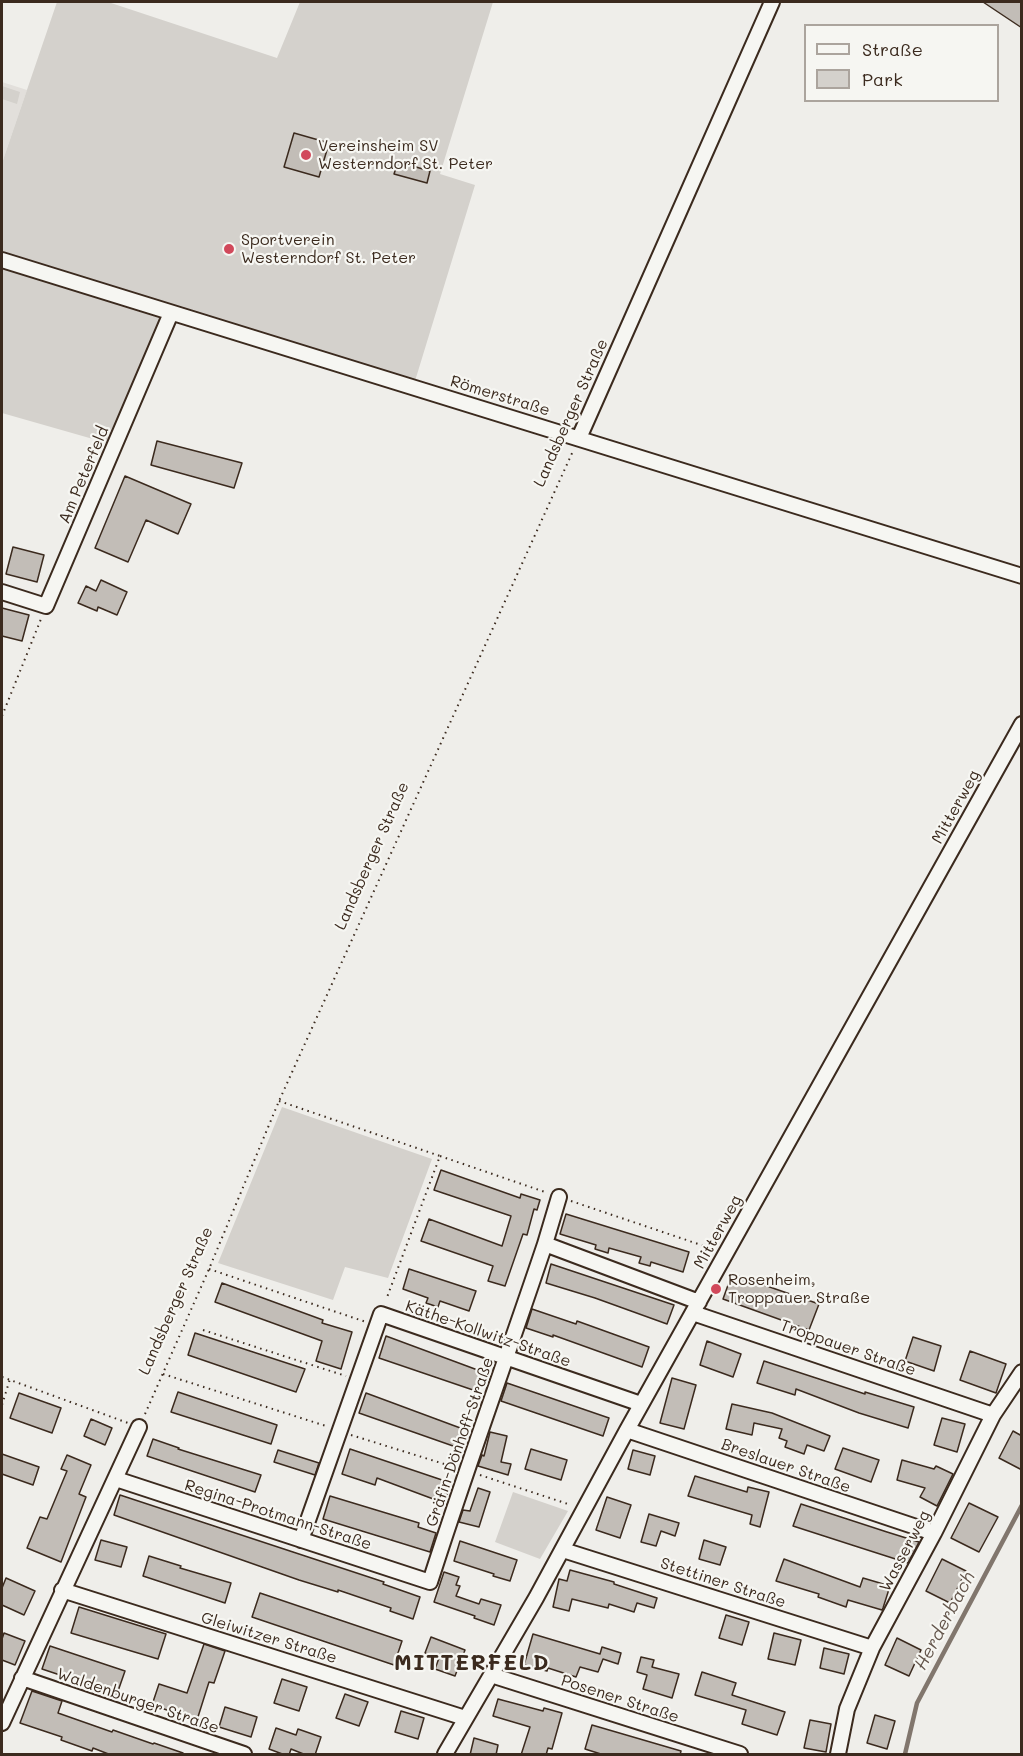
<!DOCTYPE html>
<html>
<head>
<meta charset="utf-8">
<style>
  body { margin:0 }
  #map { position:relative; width:1023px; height:1756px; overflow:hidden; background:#efeeea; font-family:Mali,sans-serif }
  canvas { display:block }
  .frame { position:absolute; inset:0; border:3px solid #3b2a1e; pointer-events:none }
  .legend { position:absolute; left:804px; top:24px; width:195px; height:78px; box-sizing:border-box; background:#f6f6f2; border:2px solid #aba49d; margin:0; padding:8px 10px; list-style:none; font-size:18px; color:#3b2a1e }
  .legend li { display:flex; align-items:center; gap:12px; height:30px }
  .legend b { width:30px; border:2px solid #aba49d }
</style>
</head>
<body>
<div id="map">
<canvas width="1023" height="1756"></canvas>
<div class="frame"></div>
<ul class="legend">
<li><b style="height:8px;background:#f6f6f2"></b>Straße</li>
<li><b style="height:16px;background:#d4d1cc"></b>Park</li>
</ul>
</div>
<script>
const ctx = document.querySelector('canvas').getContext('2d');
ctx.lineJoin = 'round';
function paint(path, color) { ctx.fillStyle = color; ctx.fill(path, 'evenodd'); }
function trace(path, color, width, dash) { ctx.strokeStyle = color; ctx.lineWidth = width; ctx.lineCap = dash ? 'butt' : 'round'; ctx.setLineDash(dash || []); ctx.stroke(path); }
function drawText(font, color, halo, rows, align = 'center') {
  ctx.font = font + ' Mali,sans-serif'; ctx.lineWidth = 4.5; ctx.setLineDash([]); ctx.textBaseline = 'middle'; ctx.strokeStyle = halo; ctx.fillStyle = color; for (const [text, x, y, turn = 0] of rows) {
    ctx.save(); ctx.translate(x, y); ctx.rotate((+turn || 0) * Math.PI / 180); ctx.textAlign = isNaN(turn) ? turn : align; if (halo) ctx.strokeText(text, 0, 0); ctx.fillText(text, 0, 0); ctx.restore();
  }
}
const built = new Path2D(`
  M 2,82 L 27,90 L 2,163 Z`);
const green = new Path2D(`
  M 57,2 L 108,2 L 277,58 L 300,2 L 493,2 L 440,174 L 475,185 L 415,381 L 181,313 L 134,419 L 107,443 L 2,413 L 2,163 Z
  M 2,86 L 20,92 L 17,104 L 2,99 Z
  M 282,1107 L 432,1159 L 388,1278 L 345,1267 L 333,1300 L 218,1263 Z
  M 513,1492 L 568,1511 L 540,1559 L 495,1542 Z`);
const stream = new Path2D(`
  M 905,1754 L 917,1703 L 1022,1505`);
const building = new Path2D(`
  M 983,2 L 1022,2 L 1022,28 Z
  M 294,133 L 329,143 L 319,177 L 284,167 Z
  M 398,162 L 430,171 L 427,183 L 394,174 Z
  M 157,441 L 242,463 L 234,488 L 151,465 Z
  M 125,476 L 191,504 L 178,534 L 146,520 L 128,562 L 95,548 Z
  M 13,547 L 44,555 L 37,582 L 6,574 Z
  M 101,580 L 127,592 L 117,615 L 98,607 L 97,611 L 78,603 L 86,586 L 96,591 Z
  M 2,608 L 29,615 L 22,641 L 2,636 Z
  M 441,1170 L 520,1198 L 521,1194 L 540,1200 L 537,1210 L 534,1209 L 527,1235 L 523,1234 L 505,1286 L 488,1281 L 493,1266 L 421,1241 L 429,1219 L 502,1246 L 511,1216 L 434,1190 Z
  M 566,1214 L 689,1252 L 683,1272 L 651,1262 L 650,1266 L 639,1263 L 641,1257 L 609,1248 L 608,1253 L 595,1249 L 596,1245 L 560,1234 Z
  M 551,1264 L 674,1305 L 667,1324 L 595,1298 L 546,1283 Z
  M 409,1269 L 476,1291 L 469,1311 L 440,1301 L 438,1307 L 426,1303 L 428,1298 L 403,1289 Z
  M 732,1274 L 819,1304 L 809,1330 L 723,1299 Z
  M 222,1283 L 323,1320 L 322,1323 L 352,1332 L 341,1369 L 316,1361 L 322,1341 L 215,1302 Z
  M 532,1309 L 576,1324 L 577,1321 L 649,1347 L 642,1367 L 553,1335 L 553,1337 L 526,1328 Z
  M 195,1333 L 305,1369 L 296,1392 L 188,1355 Z
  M 386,1336 L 483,1372 L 476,1391 L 379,1358 Z
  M 913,1337 L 941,1346 L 934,1371 L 905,1361 Z
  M 707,1341 L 741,1354 L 733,1377 L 700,1365 Z
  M 970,1351 L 1006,1364 L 996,1393 L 960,1380 Z
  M 764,1361 L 865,1394 L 865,1392 L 914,1407 L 908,1428 L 859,1413 L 796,1389 L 795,1395 L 757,1383 Z
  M 672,1378 L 696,1385 L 684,1429 L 660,1423 Z
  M 507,1383 L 609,1418 L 603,1436 L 501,1401 Z
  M 178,1392 L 277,1425 L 271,1444 L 171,1412 Z
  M 19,1393 L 61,1408 L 52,1433 L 10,1418 Z
  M 366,1393 L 463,1429 L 456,1447 L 359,1413 Z
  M 732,1404 L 772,1413 L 830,1436 L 824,1451 L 807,1445 L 804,1454 L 785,1447 L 787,1441 L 779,1438 L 782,1429 L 754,1423 L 752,1435 L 726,1429 Z
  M 942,1418 L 965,1424 L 957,1452 L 934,1445 Z
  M 91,1419 L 112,1428 L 105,1445 L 84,1436 Z
  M 1013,1431 L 1022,1436 L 1022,1470 L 999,1458 Z
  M 490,1432 L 507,1436 L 501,1462 L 511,1464 L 508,1475 L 478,1466 L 482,1455 L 484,1456 Z
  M 153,1439 L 179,1448 L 178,1449 L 261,1475 L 255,1492 L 147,1456 Z
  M 843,1448 L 879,1460 L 871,1482 L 835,1469 Z
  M 350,1449 L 451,1483 L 444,1503 L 377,1478 L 375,1485 L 342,1474 Z
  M 531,1449 L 567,1460 L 561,1480 L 525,1469 Z
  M 278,1450 L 319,1463 L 315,1475 L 274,1462 Z
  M 633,1450 L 655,1456 L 650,1475 L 628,1469 Z
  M 2,1454 L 39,1467 L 33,1485 L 2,1474 Z
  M 67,1455 L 91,1465 L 79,1494 L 86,1497 L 61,1562 L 27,1548 L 40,1517 L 47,1519 L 67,1471 L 61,1469 Z
  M 902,1460 L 934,1469 L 936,1466 L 953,1474 L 937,1506 L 920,1497 L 925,1488 L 897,1480 Z
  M 695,1476 L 747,1492 L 748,1487 L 769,1492 L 760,1527 L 750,1524 L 752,1515 L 688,1496 Z
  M 478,1488 L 490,1492 L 479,1527 L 459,1522 L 463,1510 L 470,1511 Z
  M 120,1495 L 384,1582 L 383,1584 L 420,1597 L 413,1619 L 390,1611 L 391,1608 L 338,1590 L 338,1592 L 299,1580 L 114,1515 Z
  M 330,1496 L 419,1523 L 418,1527 L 436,1533 L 430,1552 L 323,1519 Z
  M 607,1497 L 631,1505 L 620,1538 L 596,1530 Z
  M 969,1503 L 998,1517 L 979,1552 L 951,1538 Z
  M 801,1504 L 887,1532 L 919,1542 L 908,1563 L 855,1546 L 793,1526 Z
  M 649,1514 L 679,1523 L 675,1536 L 661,1531 L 656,1546 L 641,1542 Z
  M 101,1540 L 127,1547 L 121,1567 L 95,1560 Z
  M 704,1540 L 726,1547 L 720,1565 L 699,1559 Z
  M 460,1541 L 517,1560 L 510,1581 L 493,1576 L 494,1574 L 454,1561 Z
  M 149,1556 L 181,1566 L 180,1568 L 231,1583 L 225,1603 L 143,1576 Z
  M 784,1559 L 860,1587 L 863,1578 L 890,1586 L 883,1608 L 882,1610 L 848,1600 L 846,1607 L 818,1597 L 819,1594 L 776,1581 Z
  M 942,1559 L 966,1571 L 950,1603 L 926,1591 Z
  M 570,1570 L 614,1582 L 614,1584 L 657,1598 L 654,1608 L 637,1603 L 634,1612 L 609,1604 L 608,1608 L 572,1599 L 569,1611 L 553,1607 L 559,1579 L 567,1581 Z
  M 444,1572 L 459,1577 L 456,1585 L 460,1586 L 456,1596 L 479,1604 L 481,1599 L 501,1605 L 494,1625 L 474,1618 L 475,1616 L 434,1602 Z
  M 6,1578 L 35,1591 L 24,1615 L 2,1605 L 2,1588 Z
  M 260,1593 L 402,1641 L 394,1665 L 252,1617 Z
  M 79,1607 L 166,1634 L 158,1659 L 71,1633 Z
  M 726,1615 L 749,1622 L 742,1645 L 719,1638 Z
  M 4,1633 L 25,1641 L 15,1665 L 2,1660 L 2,1639 Z
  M 774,1633 L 801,1640 L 795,1665 L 768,1659 Z
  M 533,1634 L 600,1654 L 602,1647 L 621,1653 L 618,1664 L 603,1659 L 598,1672 L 580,1667 L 576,1677 L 548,1668 L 547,1671 L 524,1665 Z
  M 431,1637 L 465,1650 L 455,1676 L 435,1669 L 439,1658 L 425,1653 Z
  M 897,1638 L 921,1650 L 909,1676 L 885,1665 Z
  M 204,1644 L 225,1651 L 214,1683 L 209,1682 L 197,1720 L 152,1705 L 159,1684 L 187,1693 Z
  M 50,1646 L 125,1671 L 117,1694 L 42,1669 Z
  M 824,1648 L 849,1654 L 844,1674 L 820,1668 Z
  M 641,1657 L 654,1660 L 652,1667 L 679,1674 L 672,1698 L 643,1689 L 647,1675 L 637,1672 Z
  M 702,1672 L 736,1683 L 732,1695 L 785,1712 L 777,1735 L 742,1724 L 746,1710 L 695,1695 Z
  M 282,1679 L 307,1687 L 299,1711 L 274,1703 Z
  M 32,1691 L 62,1701 L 58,1713 L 112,1732 L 113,1730 L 153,1744 L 154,1743 L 183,1753 L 183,1755 L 111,1755 L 93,1748 L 92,1751 L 61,1740 L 62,1737 L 20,1723 Z
  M 345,1694 L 368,1702 L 359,1726 L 336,1718 Z
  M 498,1699 L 543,1711 L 544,1708 L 562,1713 L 552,1749 L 548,1748 L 546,1755 L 521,1755 L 530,1727 L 493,1716 Z
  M 225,1707 L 257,1717 L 251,1737 L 219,1727 Z
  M 401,1711 L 424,1718 L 418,1739 L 395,1732 Z
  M 875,1715 L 895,1721 L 887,1749 L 867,1743 Z
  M 810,1720 L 831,1724 L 826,1752 L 804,1748 Z
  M 592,1725 L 681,1751 L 680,1755 L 604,1755 L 585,1749 Z
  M 276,1728 L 296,1735 L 298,1729 L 321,1737 L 315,1755 L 306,1755 L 291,1749 L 289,1755 L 285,1755 L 269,1749 Z
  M 474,1738 L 498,1745 L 496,1755 L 470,1755 Z`);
const path = new Path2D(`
  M 2,716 L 41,619
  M 279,1101 L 440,1156 L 386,1300
  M 440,1156 L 545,1192
  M 571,1201 L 713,1249
  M 209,1269 L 366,1322
  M 203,1330 L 346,1376
  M 163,1374 L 326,1426
  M 2,1377 L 128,1423
  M 2,1405 L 10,1379
  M 145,1414 L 209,1269 L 279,1101 L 573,451
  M 351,1435 L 454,1467
  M 480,1475 L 571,1505`);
const minor = new Path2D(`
  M 2,260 L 1022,576
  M 579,438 L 772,2
  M 2,592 L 46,606 L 171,313
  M 545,1244 L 559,1197
  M 693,1313 L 993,1415
  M 627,1430 L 934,1533
  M 116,1479 L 430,1582 C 466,1469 507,1357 545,1244 L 699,1302
  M 301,1540 L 381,1314 L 641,1404
  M 563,1550 L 872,1648
  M 62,1590 L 465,1718
  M 491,1675 L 740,1754
  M 22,1678 L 244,1754
  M 2,1723 L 139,1427
  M 445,1754 L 536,1598 L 627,1430 L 1022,724
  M 838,1754 L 847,1709 L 872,1648 L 934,1533 L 993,1415 L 1022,1372`);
const markers = [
  [306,155,6,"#d1495b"],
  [229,249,6,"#d1495b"],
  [716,1289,6,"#d1495b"]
];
const poiNames = [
  ["Vereinsheim SV",318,146],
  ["Westerndorf St. Peter",318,164],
  ["Sportverein",241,240],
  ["Westerndorf St. Peter",241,258],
  ["Rosenheim,",728,1280],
  ["Troppauer Straße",728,1298]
];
const streetNames = [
  ["Römerstraße",500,396,17],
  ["Landsberger Straße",571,413,-66],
  ["Am Peterfeld",84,475,-67],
  ["Mitterweg",956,807,-61],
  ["Landsberger Straße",372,856,-66],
  ["Mitterweg",718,1232,-61],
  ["Landsberger Straße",176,1301,-66],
  ["Käthe-Kollwitz-Straße",488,1334,19],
  ["Troppauer Straße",848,1348,19],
  ["Gräfin-Dönhoff-Straße",460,1442,-71],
  ["Breslauer Straße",786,1466,19],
  ["Regina-Protmann-Straße",278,1515,18],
  ["Wasserweg",905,1551,-62],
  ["Stettiner Straße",723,1583,18],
  ["Gleiwitzer Straße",269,1638,17],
  ["Posener Straße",620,1699,18],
  ["Waldenburger Straße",138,1701,19]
];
const waterNames = [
  ["Herderbach",945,1621,-62]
];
const districtNames = [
  ["MITTERFELD",472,1663]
];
paint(built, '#e2dfdb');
paint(green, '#d4d1cc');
trace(stream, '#81766d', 4.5);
paint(building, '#c2bdb7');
trace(building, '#3b2a1e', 1.5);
trace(minor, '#3b2a1e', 18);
trace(path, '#3b2a1e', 2, [1.5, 4.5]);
trace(minor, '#f6f6f2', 14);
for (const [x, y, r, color] of markers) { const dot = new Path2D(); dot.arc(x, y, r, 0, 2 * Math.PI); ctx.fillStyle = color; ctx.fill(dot); trace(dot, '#f6f6f2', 2); }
drawText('16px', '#3b2a1e', '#f6f6f2', poiNames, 'left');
drawText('16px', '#3b2a1e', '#f6f6f2', streetNames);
drawText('italic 18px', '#64564c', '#f6f6f2', waterNames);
ctx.letterSpacing = '1.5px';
drawText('bold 22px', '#3b2a1e', '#f6f6f2', districtNames);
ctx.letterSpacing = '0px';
</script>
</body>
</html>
